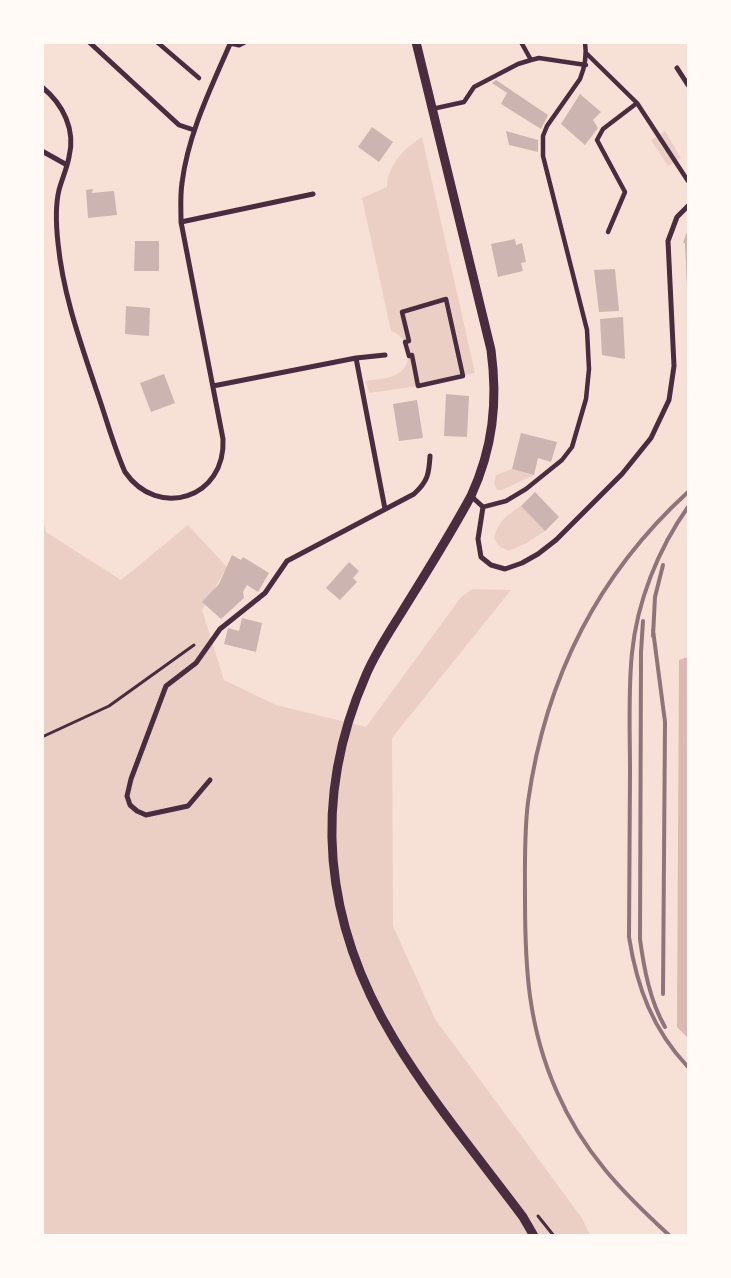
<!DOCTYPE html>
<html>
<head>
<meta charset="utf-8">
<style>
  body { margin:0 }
  #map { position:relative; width:731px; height:1278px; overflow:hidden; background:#f7e1d7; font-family:"Space Grotesk",sans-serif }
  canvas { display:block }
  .frame { position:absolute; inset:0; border:44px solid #fffaf5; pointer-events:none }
</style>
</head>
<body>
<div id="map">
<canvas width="731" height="1278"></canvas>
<div class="frame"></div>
</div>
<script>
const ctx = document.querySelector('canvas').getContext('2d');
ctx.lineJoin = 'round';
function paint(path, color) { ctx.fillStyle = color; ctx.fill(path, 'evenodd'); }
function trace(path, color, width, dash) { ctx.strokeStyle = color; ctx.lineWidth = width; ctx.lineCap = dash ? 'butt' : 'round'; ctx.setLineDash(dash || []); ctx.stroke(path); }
const green = new Path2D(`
  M 665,131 L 681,158 L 668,166 L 651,140 Z
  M 422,137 L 475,373 L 418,386 L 369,393 L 366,381 C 376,379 389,379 397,374 C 416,364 409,337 391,331 L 362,198 L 387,187 C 387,166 404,148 422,137 Z
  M 512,469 L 534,475 L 502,490 L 497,490 L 494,483 L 496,475 Z
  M 521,506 L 545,531 L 525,544 L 508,551 L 499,546 L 494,538 C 497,523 507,514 521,506 Z
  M 43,520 L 46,532 L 121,580 L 188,525 L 227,567 L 202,610 L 224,680 L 276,705 L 366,727 L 461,597 L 472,589 L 511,590 L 392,738 L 393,926 L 435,1019 L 582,1218 L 590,1235 L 43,1235 Z`);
const water = new Path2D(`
  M 688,657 L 688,1038 L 677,1027 L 679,660 Z`);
const building = new Path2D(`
  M 496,80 L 548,115 L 541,129 L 501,104 L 507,93 L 492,83 Z
  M 580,94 L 601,112 L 593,120 L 598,128 L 585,145 L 561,124 Z
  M 372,127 L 393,142 L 379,162 L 358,147 Z
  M 506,131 L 538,140 L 538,152 L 509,145 Z
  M 93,189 L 92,193 L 114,191 L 117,215 L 88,218 L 86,190 Z
  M 688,229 L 688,289 L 687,289 L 685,243 L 683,243 Z
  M 515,239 L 516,245 L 522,243 L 526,262 L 521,263 L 523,271 L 498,277 L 491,244 Z
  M 135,241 L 159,241 L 159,271 L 134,271 Z
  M 615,269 L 619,311 L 599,312 L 594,270 Z
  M 126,306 L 150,308 L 149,336 L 125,334 Z
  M 623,317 L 625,359 L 602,355 L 600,319 Z
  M 164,374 L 175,403 L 151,412 L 140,383 Z
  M 446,394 L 469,396 L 467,437 L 444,436 Z
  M 417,400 L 423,438 L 399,441 L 393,404 Z
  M 521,433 L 557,442 L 551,462 L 538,458 L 534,475 L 512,469 Z
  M 535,492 L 559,517 L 545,531 L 521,506 Z
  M 232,555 L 241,560 L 243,557 L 269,573 L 258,592 L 247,585 L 243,592 L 244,598 L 221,619 L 202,602 L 219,584 Z
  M 349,562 L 359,571 L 353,578 L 357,582 L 340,600 L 326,588 Z
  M 242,618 L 262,623 L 256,652 L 224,644 L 228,628 L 239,631 Z`);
const path = new Path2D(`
  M 42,737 L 109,706 L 194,645
  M 538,1216 L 554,1236`);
const pedestrian = new Path2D(`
  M 157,42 L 199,78
  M 521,42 L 531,60
  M 586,53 L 637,103 L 688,181
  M 432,109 L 464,102 L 474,87 L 518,64 L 531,60 L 539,58 L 586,65
  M 608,232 L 625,192 L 597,140 L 603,129 L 637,103
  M 446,299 L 463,376 L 418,386 L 412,355 L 409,356 L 405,342 L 409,341 L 402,312 Z
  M 483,507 L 506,501 L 526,489 L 562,460 L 572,447 L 586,399 L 589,369 L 587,330 L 543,156 L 543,136 L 547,126 L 580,79 C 585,67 587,56 585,42`);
const minor = new Path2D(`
  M 89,42 L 179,125 L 194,130
  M 230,43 L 239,45 L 245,42
  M 677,68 L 688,85
  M 42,87 C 63,104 76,130 69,157 C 67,168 62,179 59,190 C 55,207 56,225 58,243 C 63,294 80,341 96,389 C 106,417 113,445 125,472 C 158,520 226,498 223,439 L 181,222 C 181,209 180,196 182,183 C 188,134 211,88 230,44
  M 42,151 L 67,165
  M 181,222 L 313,194
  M 356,358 L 385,509
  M 213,386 L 356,358 L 385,355
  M 471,496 L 483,507 L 478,539 L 481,557 L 491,565 L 505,569 L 522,563 L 538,554 L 556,540 L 622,474 L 651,438 L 669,400 L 674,366 L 668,241 L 677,217 L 688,206
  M 210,780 L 188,806 L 146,815 L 137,811 L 130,805 L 127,796 L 131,779 L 166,686 L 196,663 L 220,629 L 265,593 L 287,561 L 414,494 C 428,481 429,474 430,456`);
const tertiary = new Path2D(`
  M 416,42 L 491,350 C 498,402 493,448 471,496 C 449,537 424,576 400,615 C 388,634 375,654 366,675 C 311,800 324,923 394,1039 C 432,1102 479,1158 523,1217 L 534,1236`);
const rail = new Path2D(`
  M 688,507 C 658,549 637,602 632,653 C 628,692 630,732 630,771 C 630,826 629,882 629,937 C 637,988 653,1030 688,1067
  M 643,621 L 641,652 L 640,939 C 644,969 650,1001 665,1027
  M 653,630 L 665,722 L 663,994
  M 653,636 L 655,597 L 663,565
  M 670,1236 C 622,1192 583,1152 557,1092 C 528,1027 525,968 525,899 C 525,867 524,834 528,802 C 545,681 597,575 688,492`);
paint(green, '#ebcfc5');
paint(water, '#dcb8b0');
paint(building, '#ccb4b1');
trace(path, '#4a2c40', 3);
trace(pedestrian, '#4a2c40', 4.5);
trace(minor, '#4a2c40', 5);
trace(tertiary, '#4a2c40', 9);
trace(rail, '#8f747c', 4);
</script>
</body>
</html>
